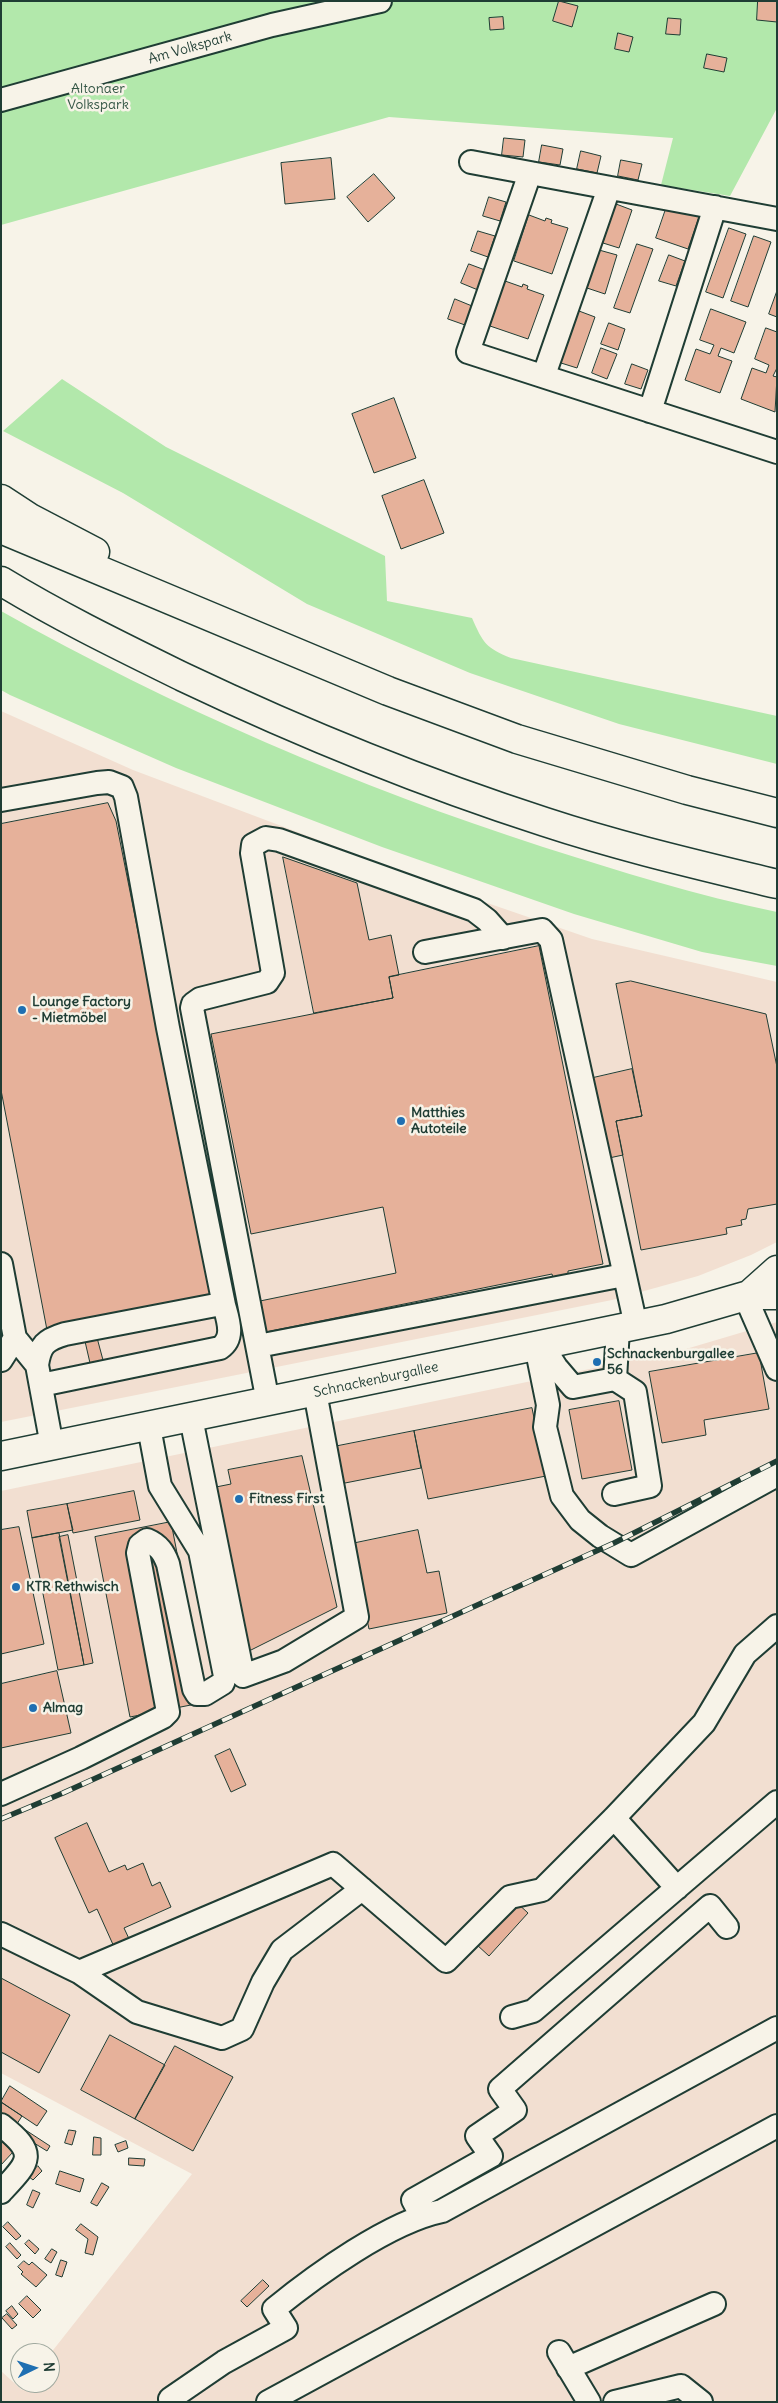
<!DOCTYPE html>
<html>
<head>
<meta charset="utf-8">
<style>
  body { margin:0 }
  #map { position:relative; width:778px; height:2403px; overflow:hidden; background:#f7f3e8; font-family:Delius,sans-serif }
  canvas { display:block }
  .frame { position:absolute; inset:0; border:2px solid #1f3d34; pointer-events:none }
  .north { position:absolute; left:10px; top:2343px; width:50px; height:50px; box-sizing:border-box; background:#f7f3e8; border:1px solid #a1aaa0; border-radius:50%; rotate:86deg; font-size:14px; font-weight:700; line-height:20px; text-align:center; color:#1f3d34 }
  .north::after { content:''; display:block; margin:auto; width:18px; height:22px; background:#1f6fb2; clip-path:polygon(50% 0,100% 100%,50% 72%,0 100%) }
</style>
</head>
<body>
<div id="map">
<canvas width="778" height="2403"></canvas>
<div class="frame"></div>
<div class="north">N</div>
</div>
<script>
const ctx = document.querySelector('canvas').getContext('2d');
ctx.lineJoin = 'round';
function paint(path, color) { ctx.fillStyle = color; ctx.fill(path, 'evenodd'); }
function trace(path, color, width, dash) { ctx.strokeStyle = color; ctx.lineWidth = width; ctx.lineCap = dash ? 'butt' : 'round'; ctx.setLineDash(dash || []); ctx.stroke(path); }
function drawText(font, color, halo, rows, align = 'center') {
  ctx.font = font + ' Delius,sans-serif'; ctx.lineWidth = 5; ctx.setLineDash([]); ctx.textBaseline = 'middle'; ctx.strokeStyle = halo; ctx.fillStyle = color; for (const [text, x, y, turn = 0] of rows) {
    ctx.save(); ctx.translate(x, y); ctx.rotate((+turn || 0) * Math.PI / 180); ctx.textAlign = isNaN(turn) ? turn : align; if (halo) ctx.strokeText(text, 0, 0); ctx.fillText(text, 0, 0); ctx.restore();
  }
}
const built = new Path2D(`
  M 1,711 L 133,770 L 467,896 L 592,939 L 777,982 L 777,1242 L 751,1255 L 698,1276 L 612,1300 L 1,1422 Z
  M 777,1322 L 777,2402 L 1,2402 L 1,2371 L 22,2390 L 27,2383 L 50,2383 L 50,2354 L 192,2174 L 1,2073 L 1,1491 L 686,1349 Z`);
const green = new Path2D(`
  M 1,1 L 777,1 L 777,108 L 730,196 L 661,185 L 673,138 L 389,117 L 1,225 Z
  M 62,379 L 166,447 L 385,556 L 387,601 L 472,618 C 483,643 486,648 511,658 L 777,716 L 777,764 L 619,724 L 470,673 L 307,604 L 123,493 L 3,431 Z
  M 1,611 C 173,708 355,786 543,847 C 619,871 698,896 777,912 L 777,966 L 702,952 L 574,914 L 382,847 L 176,768 L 10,695 L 1,690 Z`);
const building = new Path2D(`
  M 559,1 L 578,6 L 572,27 L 553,21 Z
  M 758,1 L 777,1 L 777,22 L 757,20 Z
  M 503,17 L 504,29 L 490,30 L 489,18 Z
  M 668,18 L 681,19 L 680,35 L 666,34 Z
  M 618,33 L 633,37 L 629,52 L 615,49 Z
  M 707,54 L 727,58 L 724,72 L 704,68 Z
  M 504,138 L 525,140 L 523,157 L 502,155 Z
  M 542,145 L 563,149 L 560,165 L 539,162 Z
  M 581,151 L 601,156 L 597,173 L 577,169 Z
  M 331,158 L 335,199 L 285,204 L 281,163 Z
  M 621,160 L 642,164 L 638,180 L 618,176 Z
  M 374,174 L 395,198 L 368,222 L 347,197 Z
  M 489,197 L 506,202 L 500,221 L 483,216 Z
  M 616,204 L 632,210 L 619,248 L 603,243 Z
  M 667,206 L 699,217 L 688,249 L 656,238 Z
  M 529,215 L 545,221 L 546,218 L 552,220 L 551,223 L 568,228 L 552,274 L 514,261 Z
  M 729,228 L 746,234 L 723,298 L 706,292 Z
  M 478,231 L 495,236 L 488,257 L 471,251 Z
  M 754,236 L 771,242 L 748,307 L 731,301 Z
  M 637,244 L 653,249 L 630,313 L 614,308 Z
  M 599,250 L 617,255 L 605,294 L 587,288 Z
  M 669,255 L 685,261 L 676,286 L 659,281 Z
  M 469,264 L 485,270 L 478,290 L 461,283 Z
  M 505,281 L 522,287 L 523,284 L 528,286 L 527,289 L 544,295 L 528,339 L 490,326 Z
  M 777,291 L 777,317 L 769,314 Z
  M 455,299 L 472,306 L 465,325 L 448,319 Z
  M 711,309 L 746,322 L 734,353 L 721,348 L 718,356 L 732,361 L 720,393 L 685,380 L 696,349 L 710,354 L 714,345 L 700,340 Z
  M 579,311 L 595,317 L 577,368 L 561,363 Z
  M 609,323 L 625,329 L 618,350 L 601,344 Z
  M 766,328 L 777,332 L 777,368 L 773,376 L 777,377 L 775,412 L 741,399 L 752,368 L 766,373 L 769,365 L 755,359 Z
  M 601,348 L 617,354 L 607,379 L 592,373 Z
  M 632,364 L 648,370 L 641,389 L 625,384 Z
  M 394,398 L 416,458 L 374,473 L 352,414 Z
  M 424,480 L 444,533 L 401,549 L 382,496 Z
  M 108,803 L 116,821 L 211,1299 L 47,1330 L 1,1090 L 1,824 Z
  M 283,857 L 357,883 L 369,940 L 391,935 L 399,975 L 389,977 L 393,998 L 314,1013 Z
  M 539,946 L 603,1264 L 568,1271 L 568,1275 L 553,1278 L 552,1274 L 266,1332 L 260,1301 L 396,1273 L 383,1207 L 251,1234 L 211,1034 L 393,998 L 389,977 Z
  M 631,981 L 766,1014 L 777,1067 L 777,1204 L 748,1209 L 746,1219 L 741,1220 L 742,1225 L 726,1228 L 727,1234 L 641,1250 L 616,1121 L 642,1116 L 616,984 Z
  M 632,1069 L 642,1116 L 616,1121 L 623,1155 L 609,1158 L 593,1078 Z
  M 96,1334 L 103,1360 L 90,1363 L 84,1337 Z
  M 759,1353 L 769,1409 L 704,1420 L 706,1435 L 662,1443 L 649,1372 Z
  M 619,1401 L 632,1470 L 582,1479 L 569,1410 Z
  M 532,1408 L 546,1476 L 428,1499 L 414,1431 Z
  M 414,1431 L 421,1468 L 340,1484 L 333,1447 Z
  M 302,1456 L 337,1607 L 245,1653 L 211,1488 L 231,1484 L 228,1470 Z
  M 134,1491 L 140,1520 L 73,1533 L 67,1504 Z
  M 67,1504 L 73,1530 L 32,1538 L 27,1511 Z
  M 171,1522 L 206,1702 L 130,1717 L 95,1537 Z
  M 19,1527 L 44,1644 L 1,1654 L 1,1530 Z
  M 418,1530 L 427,1573 L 439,1571 L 447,1613 L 369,1629 L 351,1544 Z
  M 59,1533 L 84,1665 L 58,1670 L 32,1538 Z
  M 68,1535 L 93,1663 L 84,1665 L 59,1537 Z
  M 57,1671 L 71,1733 L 1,1748 L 1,1684 Z
  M 230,1749 L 246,1785 L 231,1792 L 215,1756 Z
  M 87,1823 L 109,1872 L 125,1865 L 127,1870 L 143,1863 L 152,1886 L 160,1882 L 171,1907 L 124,1928 L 131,1943 L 115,1949 L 97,1909 L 89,1913 L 55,1838 Z
  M 515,1901 L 528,1913 L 489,1956 L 476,1944 Z
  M 1,1978 L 70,2015 L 39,2073 L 1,2052 Z
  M 110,2035 L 165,2065 L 135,2119 L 81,2090 Z
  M 175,2046 L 233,2077 L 193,2151 L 135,2119 Z
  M 10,2086 L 47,2111 L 37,2126 L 1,2102 Z
  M 1,2102 L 22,2116 L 15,2127 L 1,2117 Z
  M 24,2129 L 50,2146 L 47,2151 L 21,2135 Z
  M 69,2130 L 76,2131 L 72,2145 L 65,2143 Z
  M 94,2137 L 101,2138 L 101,2155 L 93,2155 Z
  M 1,2141 L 13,2152 L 1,2165 Z
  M 126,2141 L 128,2148 L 118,2152 L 115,2145 Z
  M 129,2158 L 145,2159 L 144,2166 L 129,2165 Z
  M 38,2166 L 42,2171 L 33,2180 L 28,2176 Z
  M 60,2171 L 84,2179 L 80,2192 L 56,2184 Z
  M 102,2183 L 109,2187 L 97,2206 L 91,2203 Z
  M 33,2190 L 40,2193 L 33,2208 L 27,2205 Z
  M 8,2222 L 21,2236 L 16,2240 L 3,2227 Z
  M 81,2224 L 98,2237 L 93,2255 L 85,2253 L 88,2239 L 76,2230 Z
  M 29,2240 L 39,2249 L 35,2254 L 25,2244 Z
  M 10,2243 L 21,2255 L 17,2259 L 6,2247 Z
  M 52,2249 L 57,2252 L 51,2263 L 45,2259 Z
  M 61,2260 L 67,2262 L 62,2277 L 56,2275 Z
  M 24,2261 L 29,2265 L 32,2262 L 47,2275 L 36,2287 L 21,2274 L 23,2272 L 18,2267 Z
  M 263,2280 L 269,2286 L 247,2307 L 241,2301 Z
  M 27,2296 L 41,2310 L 33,2318 L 19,2304 Z
  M 12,2306 L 18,2314 L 13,2319 L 6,2311 Z
  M 7,2314 L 17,2325 L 12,2329 L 2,2318 Z`);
const minor = new Path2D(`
  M 1,100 L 272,25 L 380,1
  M 471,162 L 777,219
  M 530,173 L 468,352 L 777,452
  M 544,375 L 609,188
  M 650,411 L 715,207
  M 1,800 L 97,783 L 109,782 L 122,787 L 126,797 L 168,1028 L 224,1305
  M 425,952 L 542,930 L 551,940 L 636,1326
  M 1,1264 L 15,1338 L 37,1365 L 52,1446
  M 745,1296 L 777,1369
  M 542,1345 L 556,1367 L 573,1387 L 615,1379 L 618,1329
  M 258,1346 L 624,1275
  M 536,1346 L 548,1405 L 545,1427 L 562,1496 L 580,1520 L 600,1536 L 631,1555 L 777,1475
  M 1,1360 L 15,1338
  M 37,1365 C 40,1345 45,1340 65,1334 L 216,1305 L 224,1305 C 228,1320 235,1338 220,1348 L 41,1385
  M 268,1402 L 192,1008 L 193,1004 L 200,999 L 267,982 L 273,973 L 252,853 L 253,845 L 266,838 L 279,840 L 474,910 L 487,920 L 503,938
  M 191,1418 L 243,1676 L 284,1661 L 357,1617 L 315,1392
  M 614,1494 L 650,1486 L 635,1392 L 615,1379
  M 1,1794 L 81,1758 L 163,1717 L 168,1712 L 138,1553 L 140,1545 L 147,1540 C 159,1545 164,1553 168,1564 L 194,1689 L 197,1694 L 205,1694 L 223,1683 L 225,1676 L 200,1551 L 160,1486 L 149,1427
  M 614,1818 L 677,1888
  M 1,1934 L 79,1972 L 333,1864 L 446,1961 L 510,1897 L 542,1890 L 614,1818 L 704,1723 L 745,1654 L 777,1626
  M 79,1972 L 137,2012 L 222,2038 L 242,2029 L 263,1982 L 282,1950 L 362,1889
  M 512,2017 L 533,2011 L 777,1802
  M 1,2125 C 38,2154 30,2161 1,2192
  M 421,2215 L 413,2200 L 491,2156 L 477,2136 L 515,2110 L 500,2089 L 710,1906 L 727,1927
  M 559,2352 L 589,2402
  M 568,2368 L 714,2304
  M 171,2402 L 170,2399 L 224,2362 L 286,2328 L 274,2309 C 316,2275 389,2222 442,2211 L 777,2028
  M 268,2402 L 777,2126
  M 615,2402 L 681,2386 L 701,2402`);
const major = new Path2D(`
  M 749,1295 L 777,1270
  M 1,1456 L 666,1319 L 749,1295 L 777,1295`);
const highway = new Path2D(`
  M 1,499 L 30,518 L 95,552
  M 1,529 L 388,691 L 517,739 L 687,790 L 777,813
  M 1,581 C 60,617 122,647 183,677 C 301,733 421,782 545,822 C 621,847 699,865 777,884`);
const rail = new Path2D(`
  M 1,1819 L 63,1793 L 614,1543 L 777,1461`);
const markers = [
  [22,1010,5,"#1f6fb2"],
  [401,1121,5,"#1f6fb2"],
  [597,1362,5,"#1f6fb2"],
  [239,1499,5,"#1f6fb2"],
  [16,1587,5,"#1f6fb2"],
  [33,1708,5,"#1f6fb2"]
];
const streetNames = [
  ["Am Volkspark",190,48,-16],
  ["Schnackenburgallee",376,1380,-12]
];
const parkNames = [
  ["Altonaer",98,89],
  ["Volkspark",98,105]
];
const poiNames = [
  ["Lounge Factory",32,1002],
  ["- Mietmöbel",32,1018],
  ["Matthies",411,1113],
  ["Autoteile",411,1129],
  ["Schnackenburgallee",607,1354],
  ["56",607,1370],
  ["Fitness First",249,1499],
  ["KTR Rethwisch",26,1587],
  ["Almag",43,1708]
];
paint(built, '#f2dfd1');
paint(green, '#b2e8ab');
paint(building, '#e6b19a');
trace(building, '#1f3d34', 1);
trace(minor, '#1f3d34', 26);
trace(major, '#1f3d34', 31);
trace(highway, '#1f3d34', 31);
trace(minor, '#f7f3e8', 22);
trace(major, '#f7f3e8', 28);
trace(highway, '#f7f3e8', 28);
trace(rail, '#1f3d34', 5.5);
trace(rail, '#f7f3e8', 4, [11]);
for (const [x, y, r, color] of markers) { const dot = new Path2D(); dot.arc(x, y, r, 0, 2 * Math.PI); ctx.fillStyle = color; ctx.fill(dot); trace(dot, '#f7f3e8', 2); }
drawText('14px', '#1f3d34', '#f7f3e8', streetNames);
drawText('14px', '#355746', '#f7f3e8', parkNames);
drawText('bold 14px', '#1f3d34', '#f7f3e8', poiNames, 'left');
</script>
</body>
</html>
